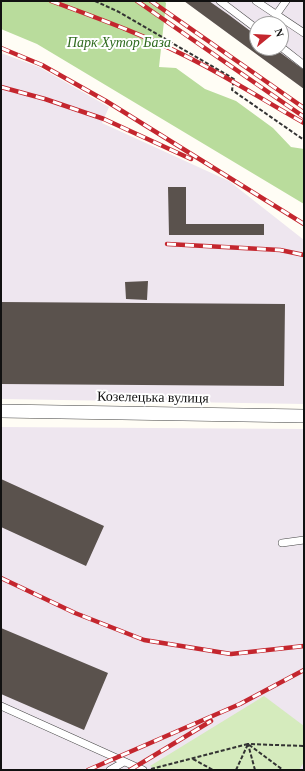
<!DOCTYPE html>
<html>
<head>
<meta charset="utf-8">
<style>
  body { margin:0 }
  #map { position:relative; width:305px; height:771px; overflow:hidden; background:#fffdf5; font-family:Georgia,serif }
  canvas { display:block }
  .frame { position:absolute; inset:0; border:2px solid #111; pointer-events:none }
  .north { position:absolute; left:249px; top:16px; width:40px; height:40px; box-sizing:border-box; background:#fff; border:1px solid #a0a0a0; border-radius:50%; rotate:72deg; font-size:11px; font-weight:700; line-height:16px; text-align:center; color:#111 }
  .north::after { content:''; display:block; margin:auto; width:14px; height:18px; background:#c4262e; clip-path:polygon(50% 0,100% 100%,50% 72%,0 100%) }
</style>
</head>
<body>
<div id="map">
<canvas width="305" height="771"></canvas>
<div class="frame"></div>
<div class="north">N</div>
</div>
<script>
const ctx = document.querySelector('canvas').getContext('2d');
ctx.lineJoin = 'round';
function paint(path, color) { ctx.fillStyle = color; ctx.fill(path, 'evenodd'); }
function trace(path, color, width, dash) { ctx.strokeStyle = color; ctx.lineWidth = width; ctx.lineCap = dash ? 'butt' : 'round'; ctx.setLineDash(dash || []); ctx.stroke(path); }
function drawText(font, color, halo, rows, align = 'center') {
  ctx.font = font + ' Georgia,serif'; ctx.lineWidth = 4; ctx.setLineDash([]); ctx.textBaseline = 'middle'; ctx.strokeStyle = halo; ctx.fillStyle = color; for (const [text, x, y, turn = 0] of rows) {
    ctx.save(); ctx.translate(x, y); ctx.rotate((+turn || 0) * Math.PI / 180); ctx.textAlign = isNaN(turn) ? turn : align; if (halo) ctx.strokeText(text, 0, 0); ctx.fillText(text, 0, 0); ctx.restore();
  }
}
const industrial = new Path2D(`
  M 184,1 L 304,1 L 304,89 ZM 257,24 L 281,24 L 281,48 L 257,48 Z
  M 1,53 L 39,67 L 109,107 L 102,123 L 229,181 L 304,240 L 304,404 L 1,399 Z
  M 1,427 L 304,429 L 304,770 L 1,770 Z`);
const green = new Path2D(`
  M 264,696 L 304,726 L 304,762 L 299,770 L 158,770 L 150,766 Z`);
const forest = new Path2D(`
  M 1,1 L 164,1 L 166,3 L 159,67 L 176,68 L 205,89 L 236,101 L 273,128 L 291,147 L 304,149 L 304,204 L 37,44 L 1,29 Z`);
const building = new Path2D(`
  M 184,1 L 209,1 L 229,15 L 257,36 L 257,48 L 274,48 L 304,70 L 304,89 Z
  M 168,187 L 186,187 L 186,224 L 264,224 L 264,235 L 169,235 Z
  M 148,281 L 147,300 L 126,299 L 125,282 Z
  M 1,302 L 285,304 L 284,386 L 1,384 Z
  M 1,479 L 104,526 L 86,566 L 1,527 Z
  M 1,628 L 108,673 L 84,730 L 1,694 Z`);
const path = new Path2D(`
  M 95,1 L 119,12 L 234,79 L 232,90 L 304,140
  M 193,759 L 213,770
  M 151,769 L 248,744
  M 236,770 L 248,744 L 283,770
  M 255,770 L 248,744 L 304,746`);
const lane = new Path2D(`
  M 220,1 L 257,29
  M 256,1 L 304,33
  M 276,15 L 286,1
  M 281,47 L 304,65
  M 282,543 L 304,540
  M 1,706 L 143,770
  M 110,770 L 124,762`);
const street = new Path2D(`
  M 1,411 L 304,416`);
const rail = new Path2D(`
  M 51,1 C 103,20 155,39 203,65 C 237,83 270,104 304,123
  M 137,1 L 304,117
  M 151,1 L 304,108
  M 1,48 L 42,65 L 106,101 L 304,224
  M 1,87 L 45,99 L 104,119 L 191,159
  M 167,244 L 280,250 L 304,255
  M 1,578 L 75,613 L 144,640 L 231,654 L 304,646
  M 88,770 L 240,704 L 304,670
  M 130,770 L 211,721`);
const parkNames = [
  ["Парк Хутор База",119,43]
];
const streetNames = [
  ["Козелецька вулиця",153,398,1]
];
paint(industrial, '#eee6ef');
paint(green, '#d5ebbd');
paint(forest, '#b9dc9c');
paint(building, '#5a524d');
trace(lane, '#444', 8);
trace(street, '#444', 14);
trace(path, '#333', 2, [4, 2]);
trace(lane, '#fff', 7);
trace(street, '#fff', 13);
trace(rail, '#c4262e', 4.5);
trace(rail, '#fff', 3, [9]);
drawText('italic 14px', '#2f6b1f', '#fff', parkNames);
drawText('14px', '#111', '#fff', streetNames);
</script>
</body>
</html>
